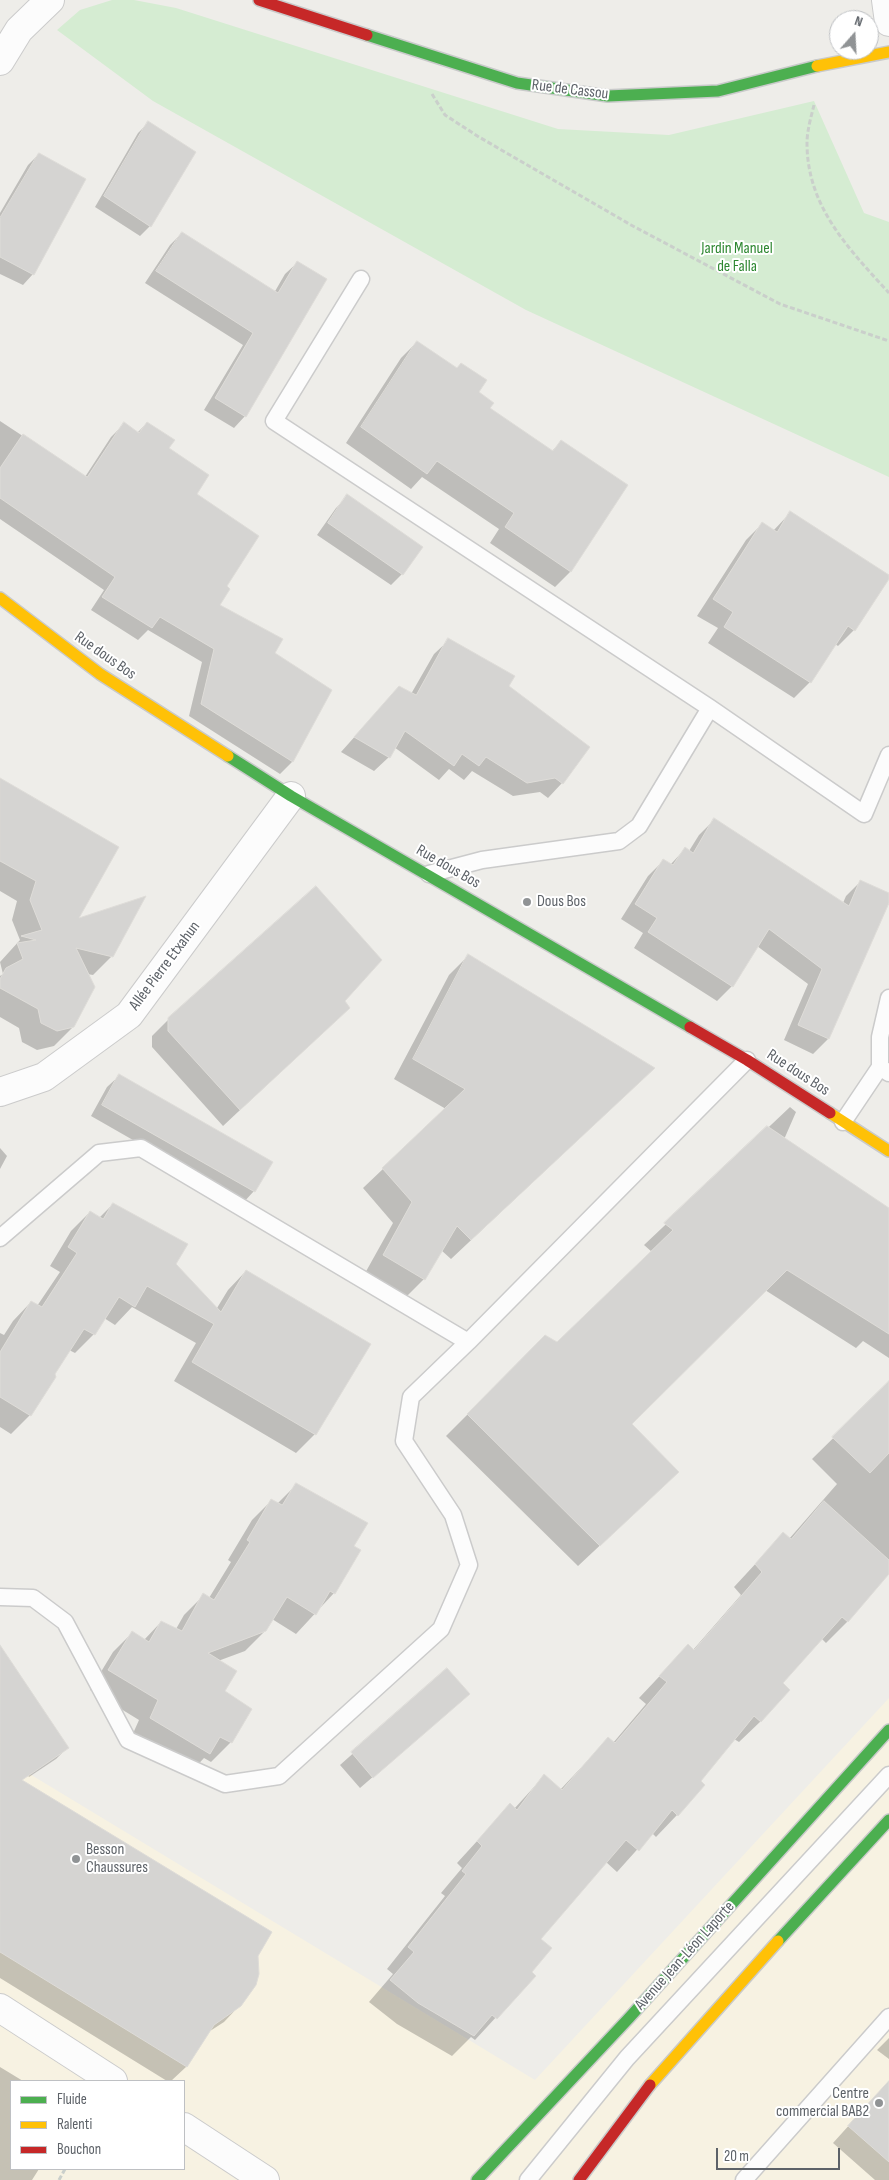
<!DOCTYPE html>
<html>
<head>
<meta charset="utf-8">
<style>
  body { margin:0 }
  #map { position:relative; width:889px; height:2180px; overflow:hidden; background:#eeede9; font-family:"Sofia Sans Condensed",sans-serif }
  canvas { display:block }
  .legend { position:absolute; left:10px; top:2080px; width:175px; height:90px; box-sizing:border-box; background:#fff; border:1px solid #bec0c3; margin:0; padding:6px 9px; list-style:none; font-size:15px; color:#5d6268 }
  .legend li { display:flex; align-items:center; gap:10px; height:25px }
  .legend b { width:25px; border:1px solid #bec0c3 }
  .north { position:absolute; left:829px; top:10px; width:50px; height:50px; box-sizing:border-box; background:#fff; border:1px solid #bec0c3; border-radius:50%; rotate:19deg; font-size:14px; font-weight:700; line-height:20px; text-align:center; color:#5d6268 }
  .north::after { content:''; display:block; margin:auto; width:18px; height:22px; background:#909395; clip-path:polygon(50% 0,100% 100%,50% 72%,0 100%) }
  .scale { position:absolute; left:716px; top:2148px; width:124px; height:22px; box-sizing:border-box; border:2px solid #5d6268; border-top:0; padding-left:6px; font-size:15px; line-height:18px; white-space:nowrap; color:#5d6268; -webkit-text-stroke:4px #fff; paint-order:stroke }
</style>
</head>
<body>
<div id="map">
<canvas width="889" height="2180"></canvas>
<ul class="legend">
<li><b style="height:6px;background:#4caf50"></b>Fluide</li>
<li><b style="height:6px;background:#ffc107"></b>Ralenti</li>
<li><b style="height:6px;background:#c62828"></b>Bouchon</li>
</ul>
<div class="north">N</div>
<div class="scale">20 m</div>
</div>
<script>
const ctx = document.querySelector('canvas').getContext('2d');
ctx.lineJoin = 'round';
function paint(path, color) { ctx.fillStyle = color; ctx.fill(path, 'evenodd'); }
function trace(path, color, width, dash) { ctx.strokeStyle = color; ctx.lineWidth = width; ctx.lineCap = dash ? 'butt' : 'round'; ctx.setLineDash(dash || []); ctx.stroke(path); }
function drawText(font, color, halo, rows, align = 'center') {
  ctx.font = font + ' "Sofia Sans Condensed",sans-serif'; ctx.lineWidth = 4; ctx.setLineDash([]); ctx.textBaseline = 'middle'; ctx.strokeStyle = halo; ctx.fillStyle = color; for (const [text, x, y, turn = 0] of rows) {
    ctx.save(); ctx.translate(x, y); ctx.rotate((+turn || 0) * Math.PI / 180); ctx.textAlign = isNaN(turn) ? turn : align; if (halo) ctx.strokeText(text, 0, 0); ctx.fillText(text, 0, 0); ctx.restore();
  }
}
const commercial = new Path2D(`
  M 889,1698 L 889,2180 L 0,2180 L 0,1756 L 535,2080 ZM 11,2081 L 184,2081 L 184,2169 L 11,2169 Z`);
const green = new Path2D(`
  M 112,0 L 134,0 L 176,8 L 558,129 L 669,135 L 814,101 L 864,213 L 889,222 L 889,477 L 526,310 L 153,101 L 57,30 L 80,10 Z`);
const shadow = new Path2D(`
  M 148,123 L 150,226 L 140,236 L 95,207 L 138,133 Z
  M 39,154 L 33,274 L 23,285 L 0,274 L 0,213 L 28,165 Z
  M 182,233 L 274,293 L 285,274 L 297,263 L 245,416 L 234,428 L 204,410 L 243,345 L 145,283 L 170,245 Z
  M 417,342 L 477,393 L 488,409 L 551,452 L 561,442 L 570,572 L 555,587 L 490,543 L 499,529 L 422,477 L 411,489 L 346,443 L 401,358 Z
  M 0,421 L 85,477 L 111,437 L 124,424 L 137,433 L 147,423 L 167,449 L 195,494 L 225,587 L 218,605 L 273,653 L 331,691 L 292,762 L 280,774 L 189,716 L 202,662 L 148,630 L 138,640 L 91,610 L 104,590 L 0,519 Z
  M 348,496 L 402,574 L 391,585 L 317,535 L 336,508 Z
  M 790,513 L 889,577 L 854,630 L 838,646 L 835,644 L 810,682 L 794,698 L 708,643 L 718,628 L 697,616 L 746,540 L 762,524 L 773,531 Z
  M 449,640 L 507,687 L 562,783 L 548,798 L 540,792 L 513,796 L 472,771 L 464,780 L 449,769 L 439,780 L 394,747 L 389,757 L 374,771 L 341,752 L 399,687 L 411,694 L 434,654 Z
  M 0,780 L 77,920 L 112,956 L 93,975 L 87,974 L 73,1027 L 54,1046 L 37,1050 L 22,1042 L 19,1028 L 0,1017 L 0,976 L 3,974 L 0,962 L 20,940 L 12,920 L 17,901 L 0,891 Z
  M 714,820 L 843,903 L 846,896 L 861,881 L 889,894 L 889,900 L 828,1039 L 813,1054 L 784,1040 L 808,984 L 757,946 L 732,986 L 717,1001 L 634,948 L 643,933 L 621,919 L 648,876 L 663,861 L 670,865 L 685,849 L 689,851 L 699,835 Z
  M 469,955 L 633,1088 L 451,1259 L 441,1250 L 424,1279 L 404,1299 L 364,1275 L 393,1223 L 363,1188 L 446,1109 L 394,1079 L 449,975 Z
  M 344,1001 L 332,1024 L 223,1126 L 152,1047 L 152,1036 L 169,1019 Z
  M 119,1076 L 254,1191 L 243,1203 L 91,1116 L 107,1087 Z
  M 790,1107 L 796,1112 L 758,1199 L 889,1209 L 889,1358 L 863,1341 L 856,1348 L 765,1290 L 630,1424 L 656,1493 L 578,1566 L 446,1436 L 545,1337 L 557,1343 L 652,1252 L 644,1245 Z
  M 0,1148 L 7,1156 L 0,1169 Z
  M 113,1204 L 217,1308 L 228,1290 L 246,1271 L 315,1434 L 296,1453 L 174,1381 L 196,1343 L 132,1307 L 115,1325 L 104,1318 L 94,1334 L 75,1353 L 69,1350 L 30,1415 L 11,1434 L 0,1427 L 0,1333 L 4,1335 L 13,1321 L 31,1302 L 37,1306 L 60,1272 L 50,1266 L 71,1231 L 90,1212 L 99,1218 Z
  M 878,1394 L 889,1405 L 889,1572 L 847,1622 L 826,1643 L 821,1638 L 782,1683 L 761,1721 L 739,1742 L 734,1739 L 699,1781 L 704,1785 L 677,1815 L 656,1837 L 652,1833 L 617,1872 L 606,1862 L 539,1939 L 530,1972 L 534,1976 L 475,2040 L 471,2037 L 452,2056 L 397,2024 L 369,2002 L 393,1974 L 387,1969 L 445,1896 L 441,1893 L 462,1868 L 457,1863 L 510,1805 L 514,1809 L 544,1776 L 560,1790 L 608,1739 L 613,1743 L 646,1704 L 639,1698 L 688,1646 L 693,1650 L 741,1595 L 734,1587 L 783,1534 L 789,1539 L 837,1484 L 812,1459 Z
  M 297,1484 L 353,1546 L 334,1593 L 296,1634 L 272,1619 L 265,1631 L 245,1651 L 218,1661 L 231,1742 L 211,1762 L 204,1758 L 190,1773 L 131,1738 L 139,1720 L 90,1690 L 113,1652 L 132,1633 L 144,1640 L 161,1622 L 176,1629 L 184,1615 L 204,1595 L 209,1598 L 231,1562 L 228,1560 L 252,1520 L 271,1501 L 277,1504 Z
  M 0,1647 L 67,1748 L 56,1759 L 29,1777 L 0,1733 Z
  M 447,1670 L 456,1705 L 360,1788 L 340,1765 Z
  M 0,1759 L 26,1776 L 21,1781 L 256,1956 L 240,2005 L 224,2022 L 207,2033 L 186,2067 L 171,2081 L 167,2081 L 0,1978 Z
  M 889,2038 L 889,2059 L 877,2050 Z
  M 0,2067 L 23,2081 L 11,2081 L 11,2169 L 39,2169 L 32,2180 L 0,2180 Z
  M 889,2081 L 889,2180 L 875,2180 L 833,2143 Z`);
const building = new Path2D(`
  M 148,121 L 196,152 L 151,227 L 104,196 Z
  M 39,153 L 86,179 L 34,275 L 0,257 L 0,218 Z
  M 182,232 L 278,293 L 297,261 L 327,279 L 246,417 L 215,398 L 253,333 L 156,271 Z
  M 417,341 L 457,368 L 461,363 L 487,380 L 479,392 L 494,403 L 490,408 L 553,451 L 561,440 L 628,485 L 571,572 L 505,527 L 514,513 L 437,461 L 427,474 L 361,427 Z
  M 124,422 L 139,433 L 147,422 L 175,440 L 169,448 L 209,475 L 197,494 L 259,536 L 227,586 L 230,589 L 220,605 L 283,639 L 275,653 L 332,690 L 293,762 L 201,704 L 214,649 L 160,617 L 152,628 L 102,597 L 115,577 L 0,498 L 0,468 L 23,434 L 87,477 Z
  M 347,494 L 423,547 L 403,575 L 328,523 Z
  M 790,511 L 889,575 L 889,579 L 855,631 L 848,626 L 811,683 L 724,627 L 733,612 L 713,599 L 762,522 L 777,532 Z
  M 448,638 L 515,676 L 509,686 L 590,747 L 563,784 L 555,778 L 527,783 L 486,757 L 479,766 L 462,754 L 454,766 L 405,731 L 390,758 L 354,737 L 399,686 L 416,695 Z
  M 0,778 L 119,847 L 79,918 L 146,896 L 113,957 L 76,948 L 95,987 L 74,1027 L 57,1031 L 41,1023 L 38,1009 L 0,988 L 0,979 L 6,968 L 23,959 L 17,943 L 36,940 L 21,936 L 42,930 L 30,900 L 36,881 L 0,861 Z
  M 714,818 L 849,906 L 860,880 L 889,893 L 889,903 L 829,1039 L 798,1025 L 822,969 L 769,929 L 733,987 L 648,932 L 657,918 L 635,904 L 663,859 L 673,865 L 685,847 L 693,853 Z
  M 316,886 L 382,960 L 345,1001 L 350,1008 L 240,1110 L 168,1031 L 168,1018 Z
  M 468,954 L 655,1068 L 471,1240 L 457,1226 L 425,1280 L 383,1255 L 412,1202 L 382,1168 L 465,1089 L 413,1059 Z
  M 119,1074 L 273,1162 L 255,1192 L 102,1105 Z
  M 767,1126 L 889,1208 L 889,1334 L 787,1270 L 632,1424 L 679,1472 L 600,1546 L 467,1414 L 545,1335 L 557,1342 L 673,1230 L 664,1223 Z
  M 113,1203 L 188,1244 L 176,1264 L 221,1312 L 246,1270 L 371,1344 L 316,1435 L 192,1362 L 214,1324 L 147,1286 L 135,1307 L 119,1297 L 95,1335 L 84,1329 L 55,1374 L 56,1377 L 31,1416 L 0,1397 L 0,1352 L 31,1301 L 42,1307 L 77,1253 L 68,1247 L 90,1211 L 103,1219 Z
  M 889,1381 L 889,1453 L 870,1473 L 832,1437 Z
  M 296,1483 L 368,1523 L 354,1546 L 361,1550 L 335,1594 L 330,1591 L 316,1615 L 287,1597 L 266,1631 L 208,1653 L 237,1671 L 225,1691 L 252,1709 L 232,1743 L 220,1737 L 210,1754 L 150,1718 L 158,1700 L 108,1670 L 132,1631 L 149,1642 L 161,1621 L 182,1631 L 203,1593 L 214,1600 L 250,1542 L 247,1540 L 271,1499 L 282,1505 Z
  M 824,1501 L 889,1560 L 889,1574 L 848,1622 L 842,1617 L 783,1683 L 790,1690 L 761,1722 L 754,1716 L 701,1781 L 705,1785 L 678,1816 L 672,1810 L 639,1851 L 626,1840 L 541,1939 L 552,1948 L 532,1972 L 536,1976 L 497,2019 L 492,2015 L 474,2036 L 418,2003 L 390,1980 L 414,1952 L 408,1947 L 466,1874 L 462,1871 L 482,1846 L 477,1841 L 510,1803 L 517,1810 L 544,1774 L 562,1790 L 608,1737 L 615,1743 L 667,1682 L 659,1676 L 688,1644 L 694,1650 L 762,1572 L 755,1564 L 783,1532 L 791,1539 Z
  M 0,1645 L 69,1748 L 22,1780 L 272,1932 L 258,1956 L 259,1974 L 256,1985 L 241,2006 L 214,2025 L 187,2067 L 0,1952 Z
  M 447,1668 L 470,1694 L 373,1778 L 351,1752 Z
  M 889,2081 L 889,2162 L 848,2126 Z`);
const path = new Path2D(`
  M 432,94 L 445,115 L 479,137 L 631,225 L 780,304 L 889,341
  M 814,105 C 811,117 807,131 807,143 C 807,207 849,249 889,293
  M 59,2180 L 65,2169`);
const lane = new Path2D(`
  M 361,279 L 274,421 L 710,708 L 864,814 L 889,755
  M 429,874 L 482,860 L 619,841 L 639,826 L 710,708
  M 880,1067 L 880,1037 L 889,998
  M 843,1122 L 880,1067 L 889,1073
  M 0,1238 L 99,1153 L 141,1148 L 468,1342
  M 0,1597 L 33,1598 L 65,1622 L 128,1740 L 225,1784 L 279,1776 L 441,1629 L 469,1565 L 453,1515 L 404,1441 L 411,1397 L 468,1342 L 747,1060
  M 528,2180 L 627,2058 L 889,1775
  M 744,2180 L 889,2017`);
const street = new Path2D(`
  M 886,0 L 889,22
  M 0,61 L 19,30 L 50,0
  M 0,1092 L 44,1077 L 129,1015 L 291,796
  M 0,2008 L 113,2081
  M 184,2127 L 265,2180`);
const fast = new Path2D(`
  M 367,35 L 517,83 L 608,96 L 718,91 L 817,66
  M 228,756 L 291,796 L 690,1027
  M 778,1941 L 889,1820
  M 477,2180 L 629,2018 L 889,1730`);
const slow = new Path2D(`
  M 817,66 L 889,52
  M 0,598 L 100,674 L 228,756
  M 830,1113 L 889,1151
  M 650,2085 L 778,1941`);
const jam = new Path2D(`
  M 259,0 L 367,35
  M 690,1027 L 747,1060 L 830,1113
  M 579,2180 L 650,2085`);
const markers = [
  [527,902,5,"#909395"],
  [76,1859,5,"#909395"],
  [879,2103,5,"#909395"]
];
const streetNames = [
  ["Rue de Cassou",570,90,7],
  ["Rue dous Bos",105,656,35],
  ["Rue dous Bos",448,867,30],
  ["Allée Pierre Etxahun",165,966,-53],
  ["Rue dous Bos",798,1073,33],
  ["Avenue Jean-Léon Laporte",685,1956,-48]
];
const parkNames = [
  ["Jardin Manuel",737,249],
  ["de Falla",737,267]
];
const poiNames = [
  ["Dous Bos",537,902],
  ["Besson",86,1850],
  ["Chaussures",86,1868],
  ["Centre",869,2094,"right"],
  ["commercial BAB2",869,2112,"right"]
];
paint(commercial, '#f7f2e2');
paint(green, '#d5ecd2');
paint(shadow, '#0003');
paint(building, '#d5d4d2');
trace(building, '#dedcd8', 1);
trace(lane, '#cbcbcb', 19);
trace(street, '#cbcbcb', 30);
trace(fast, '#c9caca', 14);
trace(slow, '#c9caca', 14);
trace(jam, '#c9caca', 14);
trace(path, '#cacfcb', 3, [5, 2.5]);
trace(lane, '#fcfcfc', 16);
trace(street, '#fcfcfc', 28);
trace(fast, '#4caf50', 11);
trace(slow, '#ffc107', 11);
trace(jam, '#c62828', 11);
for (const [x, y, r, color] of markers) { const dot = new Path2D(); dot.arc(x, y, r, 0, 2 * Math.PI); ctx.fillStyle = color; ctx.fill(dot); trace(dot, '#fff', 2); }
drawText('16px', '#5d6268', '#fff', streetNames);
drawText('16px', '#2d8730', '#fff', parkNames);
drawText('16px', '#5d6268', '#fff', poiNames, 'left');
</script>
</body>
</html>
